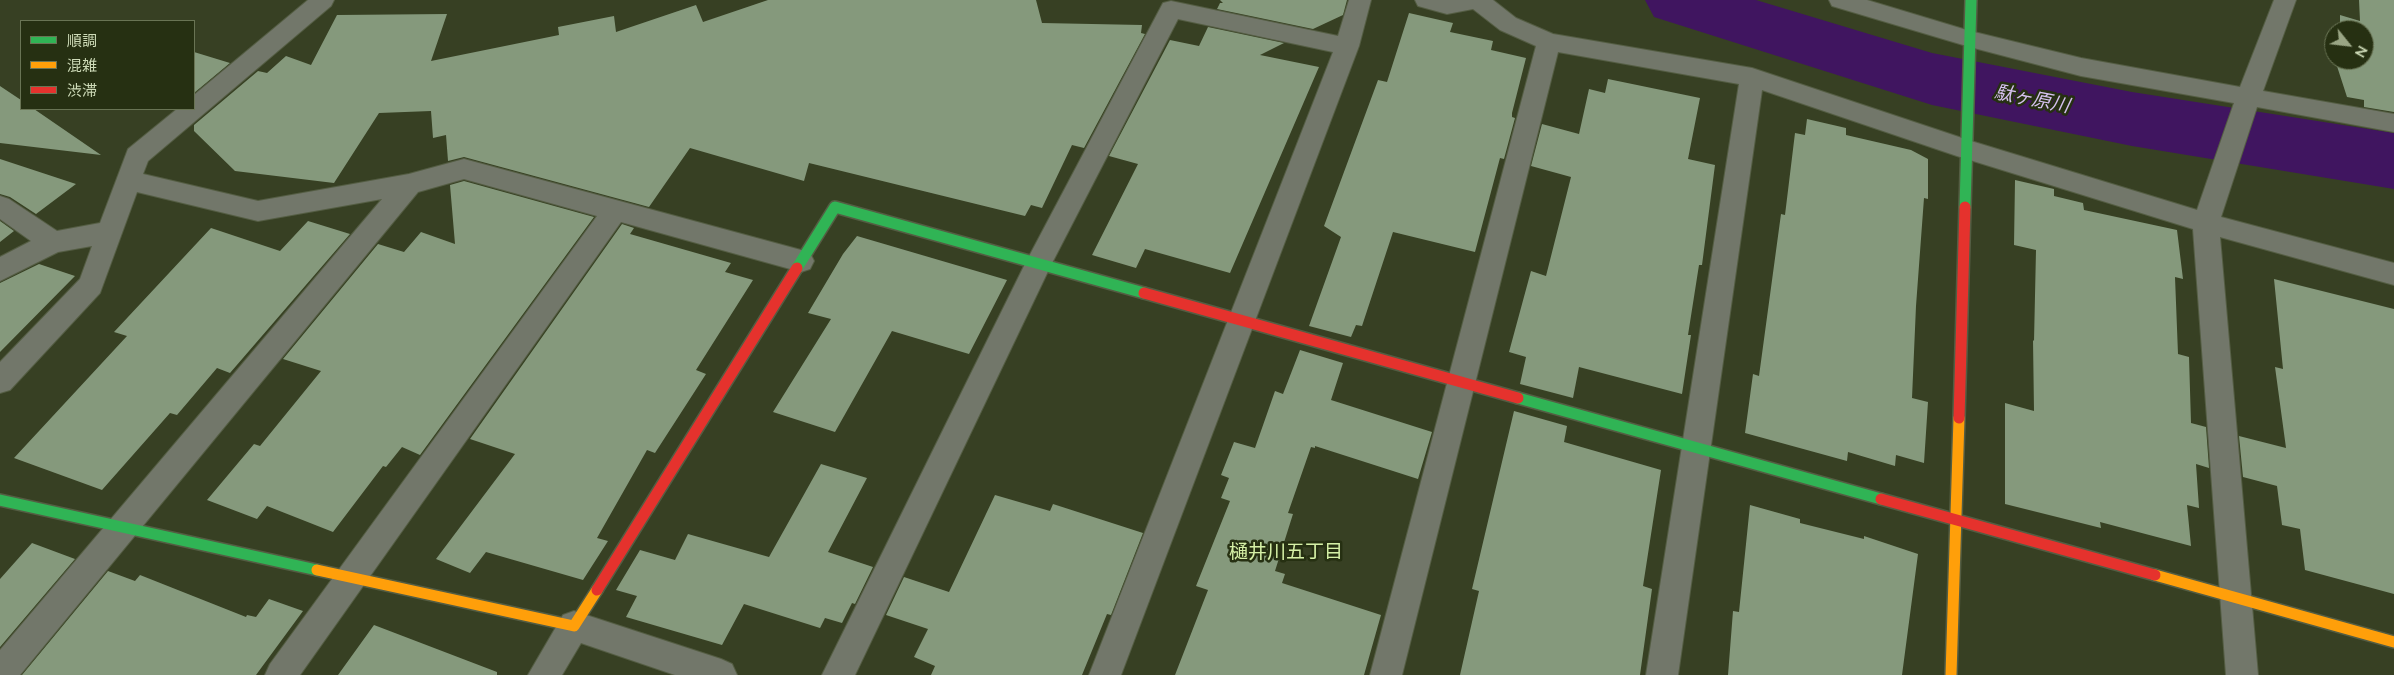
<!DOCTYPE html>
<html>
<head>
<meta charset="utf-8">
<style>
  body { margin:0 }
  #map { position:relative; width:2394px; height:675px; overflow:hidden; background:#374023; font-family:Lato,"Noto Sans JP",sans-serif }
  canvas { display:block }
  .legend { position:absolute; left:20px; top:20px; width:175px; height:90px; box-sizing:border-box; background:#263012; border:1px solid #697454; margin:0; padding:6px 9px; list-style:none; font-size:15px; color:#cedbb8 }
  .legend li { display:flex; align-items:center; gap:10px; height:25px }
  .legend b { width:25px; border:1px solid #697454 }
  .north { position:absolute; left:2324px; top:20px; width:50px; height:50px; box-sizing:border-box; background:#263012; border:1px solid #697454; border-radius:50%; rotate:119deg; font-size:14px; font-weight:700; line-height:20px; text-align:center; color:#cedbb8 }
  .north::after { content:''; display:block; margin:auto; width:18px; height:22px; background:#99a584; clip-path:polygon(50% 0,100% 100%,50% 72%,0 100%) }
</style>
</head>
<body>
<div id="map">
<canvas width="2394" height="675"></canvas>
<ul class="legend">
<li><b style="height:6px;background:#30b455"></b>順調</li>
<li><b style="height:6px;background:#ff9f0a"></b>混雑</li>
<li><b style="height:6px;background:#e5322d"></b>渋滞</li>
</ul>
<div class="north">N</div>
</div>
<script>
const ctx = document.querySelector('canvas').getContext('2d');
ctx.lineJoin = 'round';
function paint(path, color) { ctx.fillStyle = color; ctx.fill(path, 'evenodd'); }
function trace(path, color, width, dash) { ctx.strokeStyle = color; ctx.lineWidth = width; ctx.lineCap = dash ? 'butt' : 'round'; ctx.setLineDash(dash || []); ctx.stroke(path); }
function drawText(font, color, halo, rows, align = 'center') {
  ctx.font = font + ' Lato,"Noto Sans JP",sans-serif'; ctx.lineWidth = 5; ctx.setLineDash([]); ctx.textBaseline = 'middle'; ctx.strokeStyle = halo; ctx.fillStyle = color; for (const [text, x, y, turn = 0] of rows) {
    ctx.save(); ctx.translate(x, y); ctx.rotate((+turn || 0) * Math.PI / 180); ctx.textAlign = isNaN(turn) ? turn : align; if (halo) ctx.strokeText(text, 0, 0); ctx.fillText(text, 0, 0); ctx.restore();
  }
}
const river = new Path2D(`
  M 1645,0 L 1756,0 L 1932,53 L 2132,92 L 2394,133 L 2394,189 L 2132,146 L 1932,105 L 1654,17 Z`);
const building = new Path2D(`
  M 768,0 L 1036,0 L 1042,23 L 1142,25 L 1141,33 L 1145,34 L 1084,148 L 1072,145 L 1042,208 L 1031,205 L 1025,216 L 809,163 L 804,181 L 690,148 L 649,207 L 464,157 L 448,161 L 446,135 L 433,138 L 431,111 L 379,113 L 334,183 L 235,171 L 194,131 L 194,125 L 258,71 L 267,73 L 286,56 L 311,65 L 337,15 L 447,14 L 431,61 L 559,35 L 558,27 L 614,16 L 616,32 L 696,5 L 703,22 Z
  M 1220,0 L 1347,0 L 1343,15 L 1313,29 L 1217,9 L 1220,3 L 1223,3 Z
  M 2359,0 L 2394,0 L 2394,112 L 2364,107 L 2364,100 L 2347,97 L 2335,60 L 2364,60 L 2364,30 L 2340,30 L 2340,15 L 2360,21 Z
  M 1409,13 L 1453,23 L 1450,32 L 1493,41 L 1491,50 L 1526,58 L 1512,113 L 1512,117 L 1515,118 L 1504,159 L 1500,158 L 1475,252 L 1393,232 L 1362,326 L 1356,325 L 1351,337 L 1309,326 L 1341,237 L 1324,226 L 1378,80 L 1387,82 Z
  M 1208,27 L 1284,43 L 1260,55 L 1319,67 L 1230,273 L 1145,249 L 1136,268 L 1092,255 L 1138,164 L 1109,156 L 1170,40 L 1199,46 Z
  M 194,52 L 230,63 L 194,93 Z
  M 1608,79 L 1700,98 L 1688,159 L 1715,165 L 1702,265 L 1699,265 L 1688,335 L 1691,335 L 1682,394 L 1579,367 L 1573,398 L 1520,384 L 1526,357 L 1509,352 L 1531,271 L 1546,276 L 1571,177 L 1531,166 L 1542,124 L 1579,134 L 1589,89 L 1605,93 Z
  M 0,86 L 21,100 L 21,109 L 34,109 L 101,155 L 0,143 Z
  M 1807,119 L 1846,128 L 1846,135 L 1911,150 L 1928,159 L 1928,199 L 1924,198 L 1916,306 L 1912,398 L 1928,402 L 1924,463 L 1896,455 L 1895,466 L 1848,452 L 1847,461 L 1745,433 L 1753,374 L 1759,376 L 1781,214 L 1785,215 L 1795,133 L 1805,135 Z
  M 0,159 L 76,184 L 36,214 L 10,197 L 0,194 Z
  M 2015,180 L 2054,189 L 2054,196 L 2083,203 L 2084,210 L 2177,230 L 2183,279 L 2175,277 L 2178,354 L 2189,357 L 2191,423 L 2206,427 L 2209,468 L 2196,464 L 2199,508 L 2187,505 L 2191,546 L 2100,522 L 2101,528 L 2005,504 L 2005,403 L 2034,411 L 2033,340 L 2034,341 L 2036,250 L 2014,245 Z
  M 464,181 L 594,217 L 420,455 L 402,447 L 386,467 L 383,466 L 333,532 L 267,506 L 257,519 L 207,500 L 254,444 L 260,446 L 321,371 L 283,359 L 378,244 L 404,252 L 421,232 L 455,244 L 450,185 Z
  M 0,221 L 14,231 L 0,242 Z
  M 308,221 L 350,234 L 230,373 L 217,368 L 177,415 L 170,413 L 102,490 L 14,458 L 127,336 L 114,332 L 211,228 L 280,251 Z
  M 622,224 L 634,228 L 630,234 L 731,263 L 725,272 L 753,280 L 696,370 L 706,374 L 655,453 L 647,450 L 597,538 L 608,541 L 583,580 L 486,552 L 470,573 L 436,559 L 515,454 L 470,439 Z
  M 857,236 L 1007,280 L 969,354 L 892,331 L 835,432 L 773,412 L 831,319 L 808,313 L 843,254 Z
  M 39,264 L 75,276 L 0,352 L 0,283 Z
  M 2274,279 L 2394,309 L 2394,594 L 2305,570 L 2300,529 L 2282,525 L 2277,486 L 2243,477 L 2239,436 L 2286,448 L 2275,367 L 2283,369 Z
  M 1300,350 L 1343,363 L 1331,400 L 1432,432 L 1418,479 L 1315,446 L 1315,448 L 1311,447 L 1288,513 L 1293,514 L 1275,571 L 1285,574 L 1282,583 L 1381,615 L 1364,675 L 1175,675 L 1208,590 L 1196,586 L 1230,501 L 1221,498 L 1229,478 L 1221,475 L 1234,442 L 1255,448 L 1275,391 L 1283,394 Z
  M 1514,411 L 1567,426 L 1564,442 L 1661,470 L 1643,586 L 1652,589 L 1640,675 L 1460,675 L 1479,591 L 1472,589 Z
  M 821,464 L 867,478 L 828,552 L 873,567 L 855,604 L 852,603 L 842,623 L 825,618 L 820,628 L 744,604 L 722,645 L 626,617 L 637,596 L 616,590 L 640,550 L 675,560 L 688,534 L 769,557 Z
  M 995,495 L 1050,511 L 1053,504 L 1143,533 L 1111,615 L 1107,614 L 1082,675 L 931,675 L 935,666 L 914,657 L 928,629 L 886,615 L 904,577 L 949,592 Z
  M 1750,505 L 1800,519 L 1800,523 L 1864,539 L 1864,536 L 1918,554 L 1902,675 L 1728,675 L 1733,611 L 1739,612 Z
  M 32,543 L 75,559 L 0,647 L 0,579 Z
  M 108,571 L 135,581 L 140,575 L 246,617 L 247,615 L 256,617 L 269,599 L 303,611 L 256,675 L 22,675 Z
  M 374,625 L 497,672 L 497,675 L 338,675 Z`);
const street = new Path2D(`
  M 308,0 L 334,0 L 331,6 L 148,161 L 143,174 L 258,201 L 409,174 L 464,159 L 801,250 L 810,253 L 814,261 L 810,269 L 801,272 L 621,222 L 300,675 L 265,675 L 270,664 L 597,216 L 464,179 L 418,192 L 20,675 L 0,675 L 0,650 L 382,199 L 258,221 L 137,192 L 100,293 L 10,390 L 0,393 L 0,362 L 80,279 L 92,246 L 58,252 L 0,281 L 0,257 L 31,241 L 0,219 L 0,196 L 9,199 L 57,231 L 100,223 L 128,149 L 177,109 L 194,109 L 194,95 Z
  M 1349,0 L 1371,0 L 1359,46 L 1121,675 L 1089,675 L 1333,52 L 1178,19 L 1051,265 L 855,675 L 822,675 L 1025,264 L 1163,3 L 1171,1 L 1338,36 Z
  M 1415,0 L 1493,0 L 1516,18 L 1553,34 L 1752,68 L 1971,141 L 2197,210 L 2234,103 L 2081,76 L 1970,47 L 1832,6 L 1829,0 L 1867,0 L 1970,31 L 2081,58 L 2240,87 L 2274,0 L 2296,0 L 2263,91 L 2394,114 L 2394,132 L 2257,107 L 2221,217 L 2394,263 L 2394,285 L 2220,237 L 2258,675 L 2226,675 L 2193,229 L 1957,156 L 1762,90 L 1678,675 L 1646,675 L 1739,84 L 1558,52 L 1402,675 L 1370,675 L 1536,46 L 1500,30 L 1473,9 L 1447,14 L 1418,6 Z
  M 574,611 L 721,659 L 732,664 L 737,675 L 675,675 L 581,643 L 562,675 L 528,675 L 563,615 Z`);
const fast = new Path2D(`
  M 1965,207 L 1971,0
  M 797,268 L 835,207 L 1144,293
  M 1518,398 L 1881,499
  M 0,500 L 317,570`);
const slow = new Path2D(`
  M 317,570 L 574,626 L 597,590
  M 2155,575 L 2394,642
  M 1951,675 L 1959,418`);
const jam = new Path2D(`
  M 1144,293 L 1518,398
  M 1959,418 L 1965,207
  M 1881,499 L 2155,575
  M 597,590 L 797,268`);
const waterNames = [
  ["駄ヶ原川",2032,99,11]
];
const neighbourhoodNames = [
  ["樋井川五丁目",1286,552]
];
paint(river, '#401560');
paint(building, '#85997c');
trace(street, '#545d43', 2);
trace(fast, '#545d43', 14);
trace(slow, '#545d43', 14);
trace(jam, '#545d43', 14);
paint(street, '#72776a');
trace(fast, '#30b455', 11);
trace(slow, '#ff9f0a', 11);
trace(jam, '#e5322d', 11);
drawText('italic 19px', '#d5c1ef', '#263012', waterNames);
drawText('19px', '#d5f0a6', '#263012', neighbourhoodNames);
</script>
</body>
</html>
